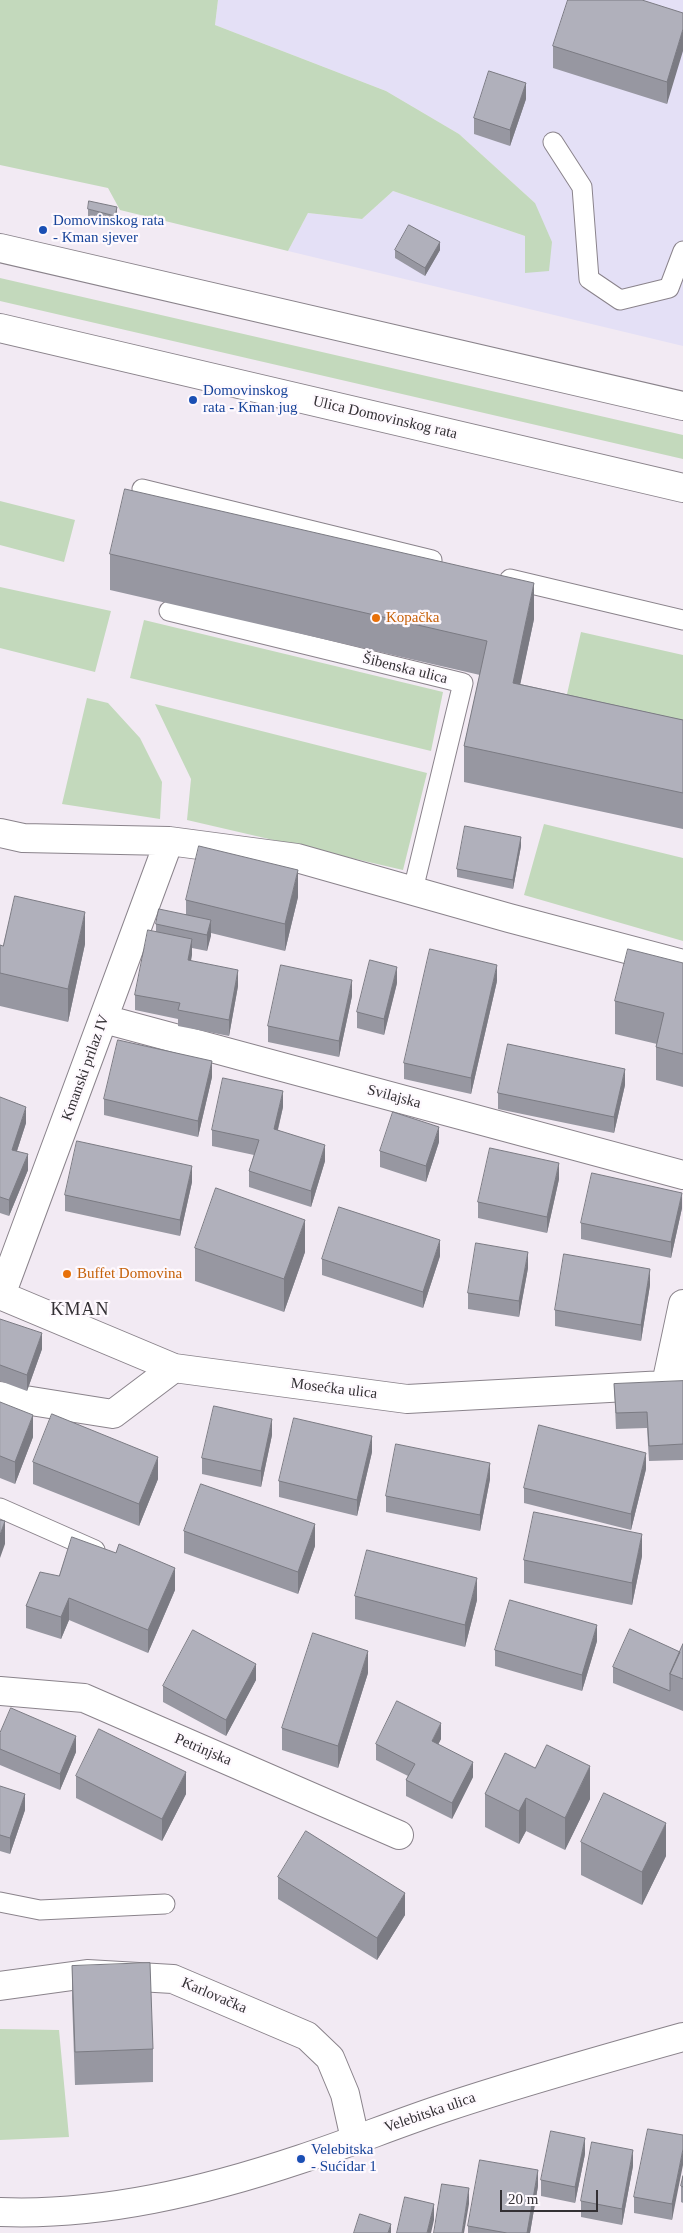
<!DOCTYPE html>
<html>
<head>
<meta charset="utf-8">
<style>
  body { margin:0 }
  #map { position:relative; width:683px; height:2233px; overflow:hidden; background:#f2eaf3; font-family:"Times New Roman",serif }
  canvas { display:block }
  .scale { position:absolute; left:500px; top:2190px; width:98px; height:22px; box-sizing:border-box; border:2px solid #333034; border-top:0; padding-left:6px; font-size:15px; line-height:18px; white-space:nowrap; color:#333034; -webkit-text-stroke:4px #fef9fe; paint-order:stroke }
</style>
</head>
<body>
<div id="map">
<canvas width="683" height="2233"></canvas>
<div class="scale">20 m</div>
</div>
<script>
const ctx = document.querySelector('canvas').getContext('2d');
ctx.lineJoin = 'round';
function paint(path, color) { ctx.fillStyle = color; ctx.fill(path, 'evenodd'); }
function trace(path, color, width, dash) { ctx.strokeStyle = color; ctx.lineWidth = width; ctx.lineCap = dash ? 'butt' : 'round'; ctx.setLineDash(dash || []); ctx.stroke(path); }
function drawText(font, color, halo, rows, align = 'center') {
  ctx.font = font + ' "Times New Roman",serif'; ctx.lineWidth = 4.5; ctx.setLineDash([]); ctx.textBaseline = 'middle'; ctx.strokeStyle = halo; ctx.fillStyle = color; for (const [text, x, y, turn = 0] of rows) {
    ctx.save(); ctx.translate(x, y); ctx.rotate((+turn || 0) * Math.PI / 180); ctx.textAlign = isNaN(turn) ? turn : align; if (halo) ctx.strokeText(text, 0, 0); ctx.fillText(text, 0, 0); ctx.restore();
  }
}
const commercial = new Path2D(`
  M 218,0 L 683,0 L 683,346 L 288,251 L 308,213 L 362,219 L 393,191 L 525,236 L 525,272 L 535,203 L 459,134 L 386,91 L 215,25 Z`);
const green = new Path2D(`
  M 0,0 L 218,0 L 215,25 L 386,91 L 459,134 L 535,203 L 552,242 L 549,271 L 525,273 L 525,236 L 393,191 L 362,219 L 308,213 L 288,251 L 120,210 L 108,188 L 0,165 Z
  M 0,278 L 683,435 L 683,459 L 0,301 Z
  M 0,501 L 75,520 L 64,562 L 0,545 Z
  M 0,587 L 111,611 L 95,672 L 0,648 Z
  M 144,620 L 443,692 L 431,751 L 130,678 Z
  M 581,632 L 683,655 L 683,730 L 565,703 Z
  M 87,698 L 108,703 L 140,738 L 162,782 L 160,819 L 62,804 Z
  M 155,704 L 427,773 L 403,870 L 187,820 L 191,779 Z
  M 544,824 L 683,858 L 683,941 L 524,895 Z
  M 0,2029 L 59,2030 L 69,2137 L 0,2140 Z`);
const service = new Path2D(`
  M 553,142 L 582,187 L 589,279 L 620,300 L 669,288 L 683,251
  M 142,489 L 432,560
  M 510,579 L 683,620
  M 169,611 L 463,683 L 413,890
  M 0,1508 L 95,1550
  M 0,1902 L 40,1910 L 165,1904`);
const pedestrian = new Path2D(`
  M 0,1396 L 113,1414 L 174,1368`);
const minor = new Path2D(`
  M 0,833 L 23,838 L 169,841 L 297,858 L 509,918 L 683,964
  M 104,1019 L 683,1175
  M 0,1295 L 174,1368 L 407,1399 L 683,1384
  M 1,1295 L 169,841
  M 666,1384 L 683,1304
  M 0,1691 L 84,1698 L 399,1835
  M 0,1986 L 87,1974 L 173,1979 L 307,2036 L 330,2058 L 345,2094 L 355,2139`);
const tertiary = new Path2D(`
  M 0,2212 C 102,2216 205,2191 301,2159 C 350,2143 398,2123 447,2107 C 525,2081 604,2059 683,2037`);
const secondary = new Path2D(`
  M 0,248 L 683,406
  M 0,328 L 683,488`);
const wall = new Path2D(`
  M 683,13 L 667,104 L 553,68 L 553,46 Z
  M 526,99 L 510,146 L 474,134 L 474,118 Z
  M 88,209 L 117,216 L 115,224 L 88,217 Z
  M 395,250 L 440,250 L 425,276 L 395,258 Z
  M 110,554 L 534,619 L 520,684 L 683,720 L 683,829 L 464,782 L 464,746 L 480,675 L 110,590 Z
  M 521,846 L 513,889 L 457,877 L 457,869 Z
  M 298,897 L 285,951 L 211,933 L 207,951 L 192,948 L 191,961 L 238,986 L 229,1036 L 178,1026 L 178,1019 L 135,1010 L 135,995 L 156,932 L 156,924 L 186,914 L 186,900 Z
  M 85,944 L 68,1022 L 0,1006 L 0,973 L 3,946 Z
  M 683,963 L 683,1087 L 656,1080 L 656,1047 L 657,1044 L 615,1034 L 615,1001 Z
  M 497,981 L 471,1094 L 404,1079 L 404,1063 Z
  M 397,983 L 384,1035 L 357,1028 L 357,1012 Z
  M 352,996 L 339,1057 L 268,1042 L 268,1026 Z
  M 212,1077 L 198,1137 L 104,1115 L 104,1099 Z
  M 625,1085 L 614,1133 L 498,1109 L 498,1093 Z
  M 0,1097 L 26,1123 L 17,1151 L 28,1170 L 9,1216 L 0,1213 Z
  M 283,1107 L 278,1130 L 325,1161 L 311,1207 L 249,1187 L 249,1171 L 254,1155 L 212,1146 L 212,1130 Z
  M 439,1142 L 426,1182 L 380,1167 L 380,1151 Z
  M 559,1179 L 547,1233 L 478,1218 L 478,1202 Z
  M 192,1182 L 180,1236 L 65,1211 L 65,1195 Z
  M 682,1208 L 671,1258 L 581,1239 L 581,1223 Z
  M 195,1248 L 305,1252 L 284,1312 L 195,1281 Z
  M 440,1256 L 423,1308 L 322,1275 L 322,1259 Z
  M 528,1268 L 519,1317 L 468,1309 L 468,1293 Z
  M 650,1285 L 641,1341 L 555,1326 L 555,1310 Z
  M 0,1319 L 42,1349 L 27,1391 L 0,1381 Z
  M 683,1381 L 683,1460 L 649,1461 L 647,1428 L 616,1429 L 614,1384 Z
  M 0,1402 L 33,1437 L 15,1484 L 0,1478 Z
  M 272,1435 L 261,1487 L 202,1474 L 202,1458 Z
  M 372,1452 L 357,1516 L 279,1497 L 279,1481 Z
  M 33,1462 L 158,1479 L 139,1526 L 33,1484 Z
  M 646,1469 L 631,1530 L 524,1503 L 524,1488 Z
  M 490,1479 L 480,1531 L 386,1512 L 386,1496 Z
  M 184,1531 L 315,1546 L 298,1594 L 184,1553 Z
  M 642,1556 L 632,1605 L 524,1583 L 524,1560 Z
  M 59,1576 L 175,1590 L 148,1653 L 69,1620 L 61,1639 L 26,1628 L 26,1606 Z
  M 355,1596 L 477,1600 L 465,1647 L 355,1619 Z
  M 597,1641 L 582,1691 L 495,1666 L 495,1650 Z
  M 683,1644 L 683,1711 L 613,1683 L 613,1667 L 680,1652 Z
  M 368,1673 L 338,1768 L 282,1750 L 282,1728 Z
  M 256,1680 L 226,1736 L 163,1702 L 163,1686 Z
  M 0,1733 L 76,1752 L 60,1790 L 0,1765 Z
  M 441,1739 L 438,1744 L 473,1777 L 452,1819 L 406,1796 L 406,1780 L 408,1776 L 376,1760 L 376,1744 Z
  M 76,1776 L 186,1794 L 162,1841 L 76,1798 Z
  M 0,1786 L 25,1810 L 10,1854 L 0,1851 Z
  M 485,1794 L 590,1799 L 565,1850 L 526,1831 L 519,1844 L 485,1827 Z
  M 581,1842 L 666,1856 L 642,1905 L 581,1875 Z
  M 278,1877 L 405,1915 L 377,1960 L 278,1899 Z
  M 72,1966 L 153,2049 L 153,2082 L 75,2085 L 72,1998 Z
  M 683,2135 L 672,2220 L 634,2213 L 634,2197 Z
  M 585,2154 L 575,2203 L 541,2196 L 541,2180 Z
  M 633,2166 L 622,2225 L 581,2217 L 581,2201 Z
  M 683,2176 L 683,2203 L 681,2202 L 681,2186 Z
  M 538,2186 L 530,2233 L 468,2233 L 468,2226 Z`);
const shadedWall = new Path2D(`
  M 683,29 L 683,51 L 667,104 L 667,82 Z
  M 526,83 L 526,99 L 510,146 L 510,130 Z
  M 117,207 L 117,216 L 115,224 L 115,216 Z
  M 440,242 L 440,250 L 425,276 L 425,268 Z
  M 534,583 L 534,619 L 513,719 L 513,683 Z
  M 521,837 L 521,846 L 513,889 L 513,880 Z
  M 298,870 L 298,897 L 285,951 L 285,924 Z
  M 85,912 L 85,944 L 68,1022 L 68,989 Z
  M 211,920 L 211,936 L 207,951 L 207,935 Z
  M 192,939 L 192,955 L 188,976 L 188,960 Z
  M 497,965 L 497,981 L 471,1094 L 471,1078 Z
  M 397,967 L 397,983 L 384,1035 L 384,1019 Z
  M 238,970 L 238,986 L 229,1036 L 229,1020 Z
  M 352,980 L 352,996 L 339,1057 L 339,1041 Z
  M 212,1061 L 212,1077 L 198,1137 L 198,1121 Z
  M 625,1069 L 625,1085 L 614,1133 L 614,1117 Z
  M 283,1091 L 283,1107 L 274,1145 L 274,1129 Z
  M 26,1107 L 26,1123 L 12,1166 L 12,1150 Z
  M 439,1127 L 439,1142 L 426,1182 L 426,1166 Z
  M 325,1145 L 325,1161 L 311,1207 L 311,1191 Z
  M 28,1154 L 28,1170 L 9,1216 L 9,1200 Z
  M 559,1163 L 559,1179 L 547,1233 L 547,1217 Z
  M 192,1166 L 192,1182 L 180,1236 L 180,1220 Z
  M 682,1193 L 682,1208 L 671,1258 L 671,1242 Z
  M 305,1220 L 305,1252 L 284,1312 L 284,1279 Z
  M 440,1240 L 440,1256 L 423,1308 L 423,1292 Z
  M 528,1252 L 528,1268 L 519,1317 L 519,1301 Z
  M 650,1269 L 650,1285 L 641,1341 L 641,1325 Z
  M 42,1333 L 42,1349 L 27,1391 L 27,1375 Z
  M 33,1415 L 33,1437 L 15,1484 L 15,1462 Z
  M 272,1419 L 272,1435 L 261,1487 L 261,1471 Z
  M 372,1436 L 372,1452 L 357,1516 L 357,1500 Z
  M 646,1453 L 646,1469 L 631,1530 L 631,1514 Z
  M 158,1457 L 158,1479 L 139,1526 L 139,1504 Z
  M 490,1463 L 490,1479 L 480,1531 L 480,1515 Z
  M 5,1521 L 5,1544 L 0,1558 L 0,1535 Z
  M 315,1524 L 315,1546 L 298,1594 L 298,1572 Z
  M 642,1534 L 642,1556 L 632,1605 L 632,1583 Z
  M 175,1568 L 175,1590 L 148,1653 L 148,1630 Z
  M 477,1578 L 477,1600 L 465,1647 L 465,1625 Z
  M 69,1598 L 69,1620 L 61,1639 L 61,1617 Z
  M 597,1625 L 597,1641 L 582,1691 L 582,1675 Z
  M 368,1651 L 368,1673 L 338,1768 L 338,1746 Z
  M 256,1664 L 256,1680 L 226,1736 L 226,1720 Z
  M 441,1723 L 441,1739 L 432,1757 L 432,1741 Z
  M 76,1736 L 76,1752 L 60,1790 L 60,1774 Z
  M 473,1762 L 473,1777 L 452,1819 L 452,1803 Z
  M 590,1766 L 590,1799 L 565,1850 L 565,1818 Z
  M 186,1772 L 186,1794 L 162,1841 L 162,1819 Z
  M 25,1794 L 25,1810 L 10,1854 L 10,1838 Z
  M 526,1798 L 526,1831 L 519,1844 L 519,1811 Z
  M 666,1823 L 666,1856 L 642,1905 L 642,1872 Z
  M 405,1893 L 405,1915 L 377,1960 L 377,1938 Z
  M 585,2138 L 585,2154 L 575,2203 L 575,2187 Z
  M 683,2149 L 683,2165 L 672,2220 L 672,2204 Z
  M 633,2150 L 633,2166 L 622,2225 L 622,2209 Z
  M 538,2170 L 538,2186 L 530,2233 L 527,2233 Z
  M 469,2188 L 469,2204 L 464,2233 L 462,2233 Z
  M 434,2204 L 434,2220 L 431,2233 L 427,2233 Z
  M 391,2224 L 391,2233 L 388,2233 Z`);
const building = new Path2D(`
  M 568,0 L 642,0 L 683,13 L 683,29 L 667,82 L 553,46 Z
  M 489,71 L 526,83 L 510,130 L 474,118 Z
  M 89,201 L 117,207 L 115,216 L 88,209 Z
  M 409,225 L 440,242 L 425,268 L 395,250 Z
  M 125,489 L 534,583 L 513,683 L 683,720 L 683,793 L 464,746 L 487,641 L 110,554 Z
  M 465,826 L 521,837 L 513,880 L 457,869 Z
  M 199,846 L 298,870 L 285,924 L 186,900 Z
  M 15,896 L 85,912 L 68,989 L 0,973 L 0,945 L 3,946 Z
  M 159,909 L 211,920 L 207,935 L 156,924 Z
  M 148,930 L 192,939 L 188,960 L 238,970 L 229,1020 L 178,1010 L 180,1003 L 135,995 Z
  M 430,949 L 497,965 L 471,1078 L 404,1063 Z
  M 628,949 L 683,963 L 683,1054 L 656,1047 L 664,1013 L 615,1001 Z
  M 370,960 L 397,967 L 384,1019 L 357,1012 Z
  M 281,965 L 352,980 L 339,1041 L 268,1026 Z
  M 118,1040 L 212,1061 L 198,1121 L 104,1099 Z
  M 508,1044 L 625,1069 L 614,1117 L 498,1093 Z
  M 223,1078 L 283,1091 L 274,1129 L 325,1145 L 311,1191 L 249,1171 L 259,1140 L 212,1130 Z
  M 0,1097 L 26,1107 L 12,1150 L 28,1154 L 9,1200 L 0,1197 Z
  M 393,1112 L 439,1127 L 426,1166 L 380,1151 Z
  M 77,1141 L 192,1166 L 180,1220 L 65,1195 Z
  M 490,1148 L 559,1163 L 547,1217 L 478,1202 Z
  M 592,1173 L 682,1193 L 671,1242 L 581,1223 Z
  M 216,1188 L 305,1220 L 284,1279 L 195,1248 Z
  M 339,1207 L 440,1240 L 423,1292 L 322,1259 Z
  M 476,1243 L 528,1252 L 519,1301 L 468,1293 Z
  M 564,1254 L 650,1269 L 641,1325 L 555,1310 Z
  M 0,1319 L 42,1333 L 27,1375 L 0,1365 Z
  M 683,1381 L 683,1444 L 649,1446 L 647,1412 L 616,1413 L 614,1384 Z
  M 0,1402 L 33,1415 L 15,1462 L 0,1456 Z
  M 214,1406 L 272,1419 L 261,1471 L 202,1458 Z
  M 52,1414 L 158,1457 L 139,1504 L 33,1462 Z
  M 294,1418 L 372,1436 L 357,1500 L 279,1481 Z
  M 539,1425 L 646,1453 L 631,1514 L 524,1488 Z
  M 396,1444 L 490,1463 L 480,1515 L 386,1496 Z
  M 201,1484 L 315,1524 L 298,1572 L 184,1531 Z
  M 534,1512 L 642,1534 L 632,1583 L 524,1560 Z
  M 0,1520 L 5,1521 L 0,1535 Z
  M 72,1537 L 116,1553 L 119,1544 L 175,1568 L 148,1630 L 69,1598 L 61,1617 L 26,1606 L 40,1572 L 59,1576 Z
  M 367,1550 L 477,1578 L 465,1625 L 355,1596 Z
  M 510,1600 L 597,1625 L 582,1675 L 495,1650 Z
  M 630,1629 L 680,1652 L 670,1674 L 670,1691 L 613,1667 Z
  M 193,1630 L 256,1664 L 226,1720 L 163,1686 Z
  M 313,1633 L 368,1651 L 338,1746 L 282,1728 Z
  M 683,1644 L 683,1679 L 670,1674 Z
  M 397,1701 L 441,1723 L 432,1741 L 473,1762 L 452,1803 L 406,1780 L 415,1764 L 376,1744 Z
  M 11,1708 L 76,1736 L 60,1774 L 0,1749 L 0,1733 Z
  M 99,1729 L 186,1772 L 162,1819 L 76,1776 Z
  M 547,1745 L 590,1766 L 565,1818 L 526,1798 L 519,1811 L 485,1794 L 505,1753 L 535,1768 Z
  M 0,1786 L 25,1794 L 10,1838 L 0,1835 Z
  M 604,1793 L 666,1823 L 642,1872 L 581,1842 Z
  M 306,1831 L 405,1893 L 377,1938 L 278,1877 Z
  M 150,1963 L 153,2049 L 75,2052 L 72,1966 Z
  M 648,2129 L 683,2135 L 683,2149 L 672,2204 L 634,2197 Z
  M 551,2131 L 585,2138 L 575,2187 L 541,2180 Z
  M 592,2142 L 633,2150 L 622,2209 L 581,2201 Z
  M 480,2160 L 538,2170 L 527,2233 L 507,2233 L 468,2226 Z
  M 683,2176 L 683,2187 L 681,2186 Z
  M 442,2184 L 469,2188 L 462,2233 L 434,2233 Z
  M 405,2197 L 434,2204 L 427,2233 L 397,2233 Z
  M 360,2214 L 391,2224 L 388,2233 L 354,2233 Z`);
const markers = [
  [43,230,5,"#1a4fb4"],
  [193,400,5,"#1a4fb4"],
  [376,618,5,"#e8710a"],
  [67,1274,5,"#e8710a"],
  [301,2159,5,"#1a4fb4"]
];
const transitNames = [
  ["Domovinskog rata",53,221],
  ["- Kman sjever",53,238],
  ["Domovinskog",203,391],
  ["rata - Kman jug",203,408],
  ["Velebitska",311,2150],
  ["- Sućidar 1",311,2167]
];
const streetNames = [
  ["Ulica Domovinskog rata",385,418,13],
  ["Šibenska ulica",405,669,14],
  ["Kmanski prilaz IV",86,1068,-70],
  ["Svilajska",394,1097,15],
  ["Mosećka ulica",334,1389,7],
  ["Petrinjska",203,1750,23],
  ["Karlovačka",214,1996,23],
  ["Velebitska ulica",430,2113,-19]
];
const foodNames = [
  ["Kopačka",386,618],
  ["Buffet Domovina",77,1274]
];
const quarterNames = [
  ["KMAN",80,1310]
];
paint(commercial, '#e4e0f6');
paint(green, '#c3d9bc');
trace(service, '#8a838b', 21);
trace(pedestrian, '#8a838b', 30);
trace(minor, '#8a838b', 30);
trace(tertiary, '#8a838b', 30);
trace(secondary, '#8a838b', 30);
trace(service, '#fff', 19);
trace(pedestrian, '#fff', 28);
trace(minor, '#fff', 28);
trace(tertiary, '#fff', 28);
trace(secondary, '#fff', 28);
paint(wall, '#9797a1');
paint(shadedWall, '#7b7b83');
paint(building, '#b0b0bb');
trace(building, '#7b7b83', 1);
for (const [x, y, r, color] of markers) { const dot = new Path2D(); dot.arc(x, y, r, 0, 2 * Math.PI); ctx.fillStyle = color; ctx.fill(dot); trace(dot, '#fef9fe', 2); }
drawText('15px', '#164399', '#fef9fe', transitNames, 'left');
drawText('15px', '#333034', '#fef9fe', streetNames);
drawText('15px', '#c56008', '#fef9fe', foodNames, 'left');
ctx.letterSpacing = '1px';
drawText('18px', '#333034', '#fef9fe', quarterNames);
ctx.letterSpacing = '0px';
</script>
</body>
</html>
